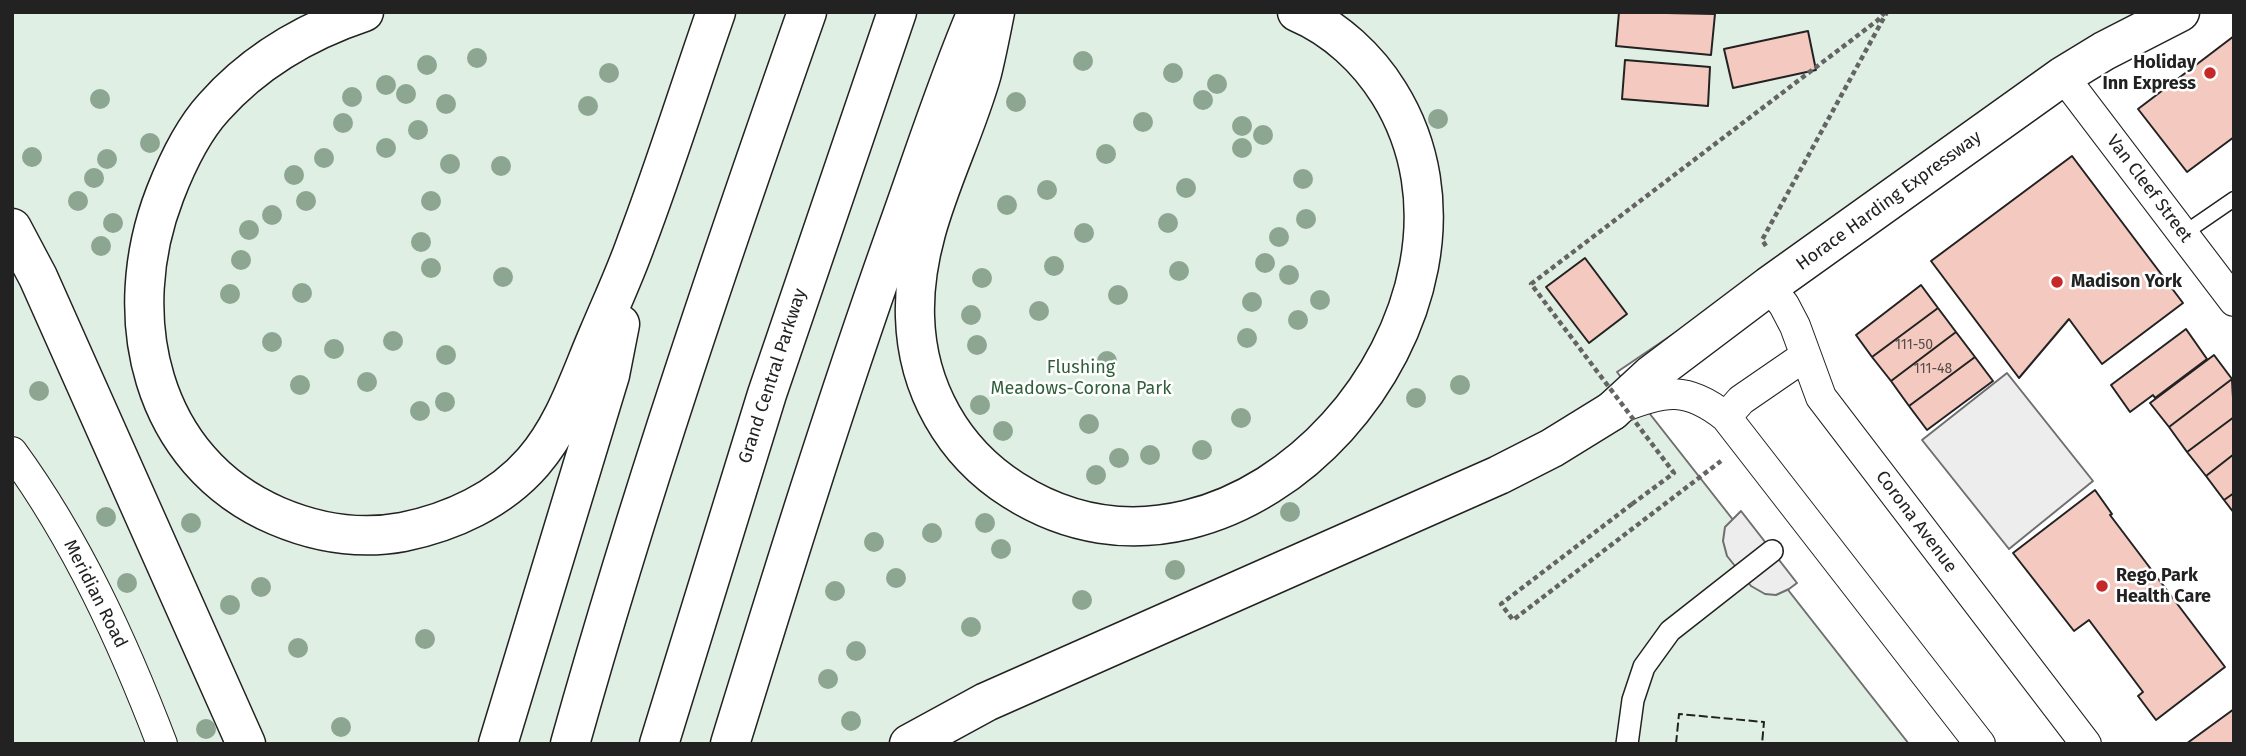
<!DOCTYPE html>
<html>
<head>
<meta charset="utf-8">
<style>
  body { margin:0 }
  #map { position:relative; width:2246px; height:756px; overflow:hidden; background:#fff; font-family:"Fira Sans",sans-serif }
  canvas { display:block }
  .frame { position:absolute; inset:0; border:14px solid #222; pointer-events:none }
</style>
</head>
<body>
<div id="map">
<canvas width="2246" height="756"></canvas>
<div class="frame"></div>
</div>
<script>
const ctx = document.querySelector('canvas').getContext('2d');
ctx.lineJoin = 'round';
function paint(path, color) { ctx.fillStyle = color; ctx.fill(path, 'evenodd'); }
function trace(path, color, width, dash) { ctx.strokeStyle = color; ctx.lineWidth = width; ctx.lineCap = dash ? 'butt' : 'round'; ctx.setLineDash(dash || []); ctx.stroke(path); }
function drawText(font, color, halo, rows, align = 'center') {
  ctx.font = font + ' "Fira Sans",sans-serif'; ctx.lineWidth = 5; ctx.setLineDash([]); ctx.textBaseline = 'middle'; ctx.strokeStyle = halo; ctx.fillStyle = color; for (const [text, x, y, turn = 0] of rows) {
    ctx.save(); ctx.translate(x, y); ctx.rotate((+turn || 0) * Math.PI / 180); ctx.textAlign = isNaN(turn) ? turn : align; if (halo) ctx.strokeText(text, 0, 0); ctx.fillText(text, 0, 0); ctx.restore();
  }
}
const green = new Path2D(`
  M 12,12 L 2150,12 L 1617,372 L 1909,744 L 12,744 Z`);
const parking = new Path2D(`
  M 2007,373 L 2093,481 L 2009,549 L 1922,440 Z
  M 1741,511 L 1797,583 L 1789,589 L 1776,595 L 1765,594 L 1751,586 L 1727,556 L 1723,541 L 1725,527 Z`);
const building = new Path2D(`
  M 1619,12 L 1715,14 L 1711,55 L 1616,46 Z
  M 1808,31 L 1816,70 L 1733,88 L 1724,49 Z
  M 2234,36 L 2234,137 L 2187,172 L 2138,109 Z
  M 1625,60 L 1710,67 L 1708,106 L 1622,99 Z
  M 2072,156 L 2183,303 L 2102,364 L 2069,319 L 2019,378 L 1931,261 Z
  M 1585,258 L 1627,314 L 1589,343 L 1546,287 Z
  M 1921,285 L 1938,308 L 1872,357 L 1856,335 Z
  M 1938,308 L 1956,332 L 1891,381 L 1872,357 Z
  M 2186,329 L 2207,359 L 2155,398 L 2153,395 L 2130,412 L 2111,385 Z
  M 1956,332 L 1975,357 L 1909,406 L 1891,381 Z
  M 2214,355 L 2232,379 L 2169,427 L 2150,403 Z
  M 1975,357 L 1993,381 L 1927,430 L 1909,406 Z
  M 2232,379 L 2234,417 L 2187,452 L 2169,427 Z
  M 2234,417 L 2234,454 L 2206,476 L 2187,452 Z
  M 2234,454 L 2234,493 L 2224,500 L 2206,476 Z
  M 2095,490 L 2112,514 L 2110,515 L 2225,667 L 2156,720 L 2138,696 L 2143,692 L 2089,620 L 2074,631 L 2013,553 Z
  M 2234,493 L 2234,513 L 2224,500 Z
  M 2234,709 L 2234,744 L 2186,744 Z`);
const path = new Path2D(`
  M 1766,246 L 1762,240 L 1887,12
  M 1632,504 L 1501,604 L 1513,620 L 1721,461`);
const service = new Path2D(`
  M 2183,234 L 2234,199`);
const pedestrian = new Path2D(`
  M 1627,744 L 1633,700 L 1644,667 L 1670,631 L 1772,551`);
const minor = new Path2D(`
  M 2063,76 L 2234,301
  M 1769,286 L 1784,305 L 1795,326 L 1821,397 L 2086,744
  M 1620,408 C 1665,390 1687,386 1726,417 L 1980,744
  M 1726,417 L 1741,400 L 1805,356
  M 12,452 C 77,541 123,642 162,744`);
const secondary = new Path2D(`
  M 1612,411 L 1651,375 L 1769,286 L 2063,76 L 2104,51 L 2180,12`);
const motorway = new Path2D(`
  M 364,12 C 307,31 254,62 214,107 C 192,131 177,163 165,194 C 118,315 149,461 277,516 C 317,533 360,540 403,532 C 452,522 500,500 533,462 C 565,425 579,379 598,335 C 611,304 625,274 636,243 C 665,167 689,89 716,12
  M 995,12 C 991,32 987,53 982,73 C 959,155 912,229 915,317 C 917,388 953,452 1013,490 C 1242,636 1523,308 1389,93 C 1368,59 1335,28 1297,12
  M 12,228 L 38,277 L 246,744
  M 498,744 L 610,375 L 620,324
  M 570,744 C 639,497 722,254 807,12
  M 659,744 L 767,394 L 897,12
  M 730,744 C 782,575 834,407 893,241 C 921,164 945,87 977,12
  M 909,744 L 986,702 L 1499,475 L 1552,448 L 1612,411`);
const pathBridge = new Path2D(`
  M 1632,504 L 1674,473 L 1531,284 L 1878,20 L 1885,12`);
const fence = new Path2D(`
  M 1676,744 L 1679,714 L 1764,722 L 1762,744`);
const trees = [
  [477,58],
  [1083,61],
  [427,65],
  [609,73],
  [1173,73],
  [1217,84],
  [386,85],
  [406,94],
  [352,97],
  [100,99],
  [1203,100],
  [1016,102],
  [446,104],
  [588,106],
  [1438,119],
  [1143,122],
  [343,123],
  [1242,126],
  [418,130],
  [1263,135],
  [150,143],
  [386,148],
  [1242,148],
  [1106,154],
  [32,157],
  [324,158],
  [107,159],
  [450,164],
  [501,166],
  [294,175],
  [94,178],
  [1303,179],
  [1186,188],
  [1047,190],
  [78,201],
  [306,201],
  [431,201],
  [1007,205],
  [272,215],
  [1306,219],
  [113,223],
  [1168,223],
  [249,230],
  [1084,233],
  [1279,237],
  [421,242],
  [101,246],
  [241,260],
  [1265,263],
  [1054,266],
  [431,268],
  [1179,271],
  [1289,275],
  [503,277],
  [982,278],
  [302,293],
  [230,294],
  [1118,295],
  [1320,300],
  [1252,302],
  [1039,311],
  [971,315],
  [1298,320],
  [1247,338],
  [393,341],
  [272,342],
  [977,345],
  [334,349],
  [446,355],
  [1107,361],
  [367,382],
  [300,385],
  [1460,385],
  [39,391],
  [1416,398],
  [445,402],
  [980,405],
  [420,411],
  [1241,418],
  [1089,424],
  [1003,431],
  [1202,450],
  [1150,455],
  [1119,458],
  [1096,475],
  [1290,512],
  [106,517],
  [191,523],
  [985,523],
  [932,533],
  [874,542],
  [1001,549],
  [1175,570],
  [896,578],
  [127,583],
  [261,587],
  [835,591],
  [1082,600],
  [230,605],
  [971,627],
  [425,639],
  [298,648],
  [856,651],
  [828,679],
  [851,721],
  [341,727],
  [206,729]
];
const markers = [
  [2210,73,7,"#c62828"],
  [2057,282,7,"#c62828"],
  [2102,586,7,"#c62828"]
];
const numberNames = [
  ["111-50",1914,345],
  ["111-48",1933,369]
];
const poiNames = [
  ["Holiday",2196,63,"right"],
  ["Inn Express",2196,84,"right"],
  ["Madison York",2071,282],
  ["Rego Park",2116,576],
  ["Health Care",2116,597]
];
const streetNames = [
  ["Van Cleef Street",2149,189,53],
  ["Horace Harding Expressway",1889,201,-36],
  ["Grand Central Parkway",773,376,-72],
  ["Corona Avenue",1916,522,53],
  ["Meridian Road",95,594,63]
];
const parkNames = [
  ["Flushing",1081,368],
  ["Meadows-Corona Park",1081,389]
];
paint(green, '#e0efe3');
trace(green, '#6f6f6f', 2);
paint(parking, '#ededed');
trace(parking, '#6f6f6f', 2);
paint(building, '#f3c9c0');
trace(building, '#222', 2);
trace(service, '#222', 17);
trace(pedestrian, '#222', 24);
trace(minor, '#222', 32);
trace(secondary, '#222', 41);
trace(motorway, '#222', 41);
trace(path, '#646464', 4.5, [5, 3.5]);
trace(service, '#fff', 14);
trace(pedestrian, '#fff', 21);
trace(minor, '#fff', 30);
trace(secondary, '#fff', 38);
trace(motorway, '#fff', 38);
trace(pathBridge, '#646464', 4.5, [5, 3.5]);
trace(fence, '#222', 2, [9, 3.5]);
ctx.fillStyle = '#8da692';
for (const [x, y] of trees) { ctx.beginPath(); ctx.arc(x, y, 10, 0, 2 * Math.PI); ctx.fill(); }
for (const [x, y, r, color] of markers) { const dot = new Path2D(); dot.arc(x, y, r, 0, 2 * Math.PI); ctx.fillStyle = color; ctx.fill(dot); trace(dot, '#fff', 2.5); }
drawText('14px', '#564c4a', null, numberNames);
drawText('bold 18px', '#222', '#fff', poiNames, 'left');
drawText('18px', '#222', '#fff', streetNames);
drawText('18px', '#2f5e38', '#fff', parkNames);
</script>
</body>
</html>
